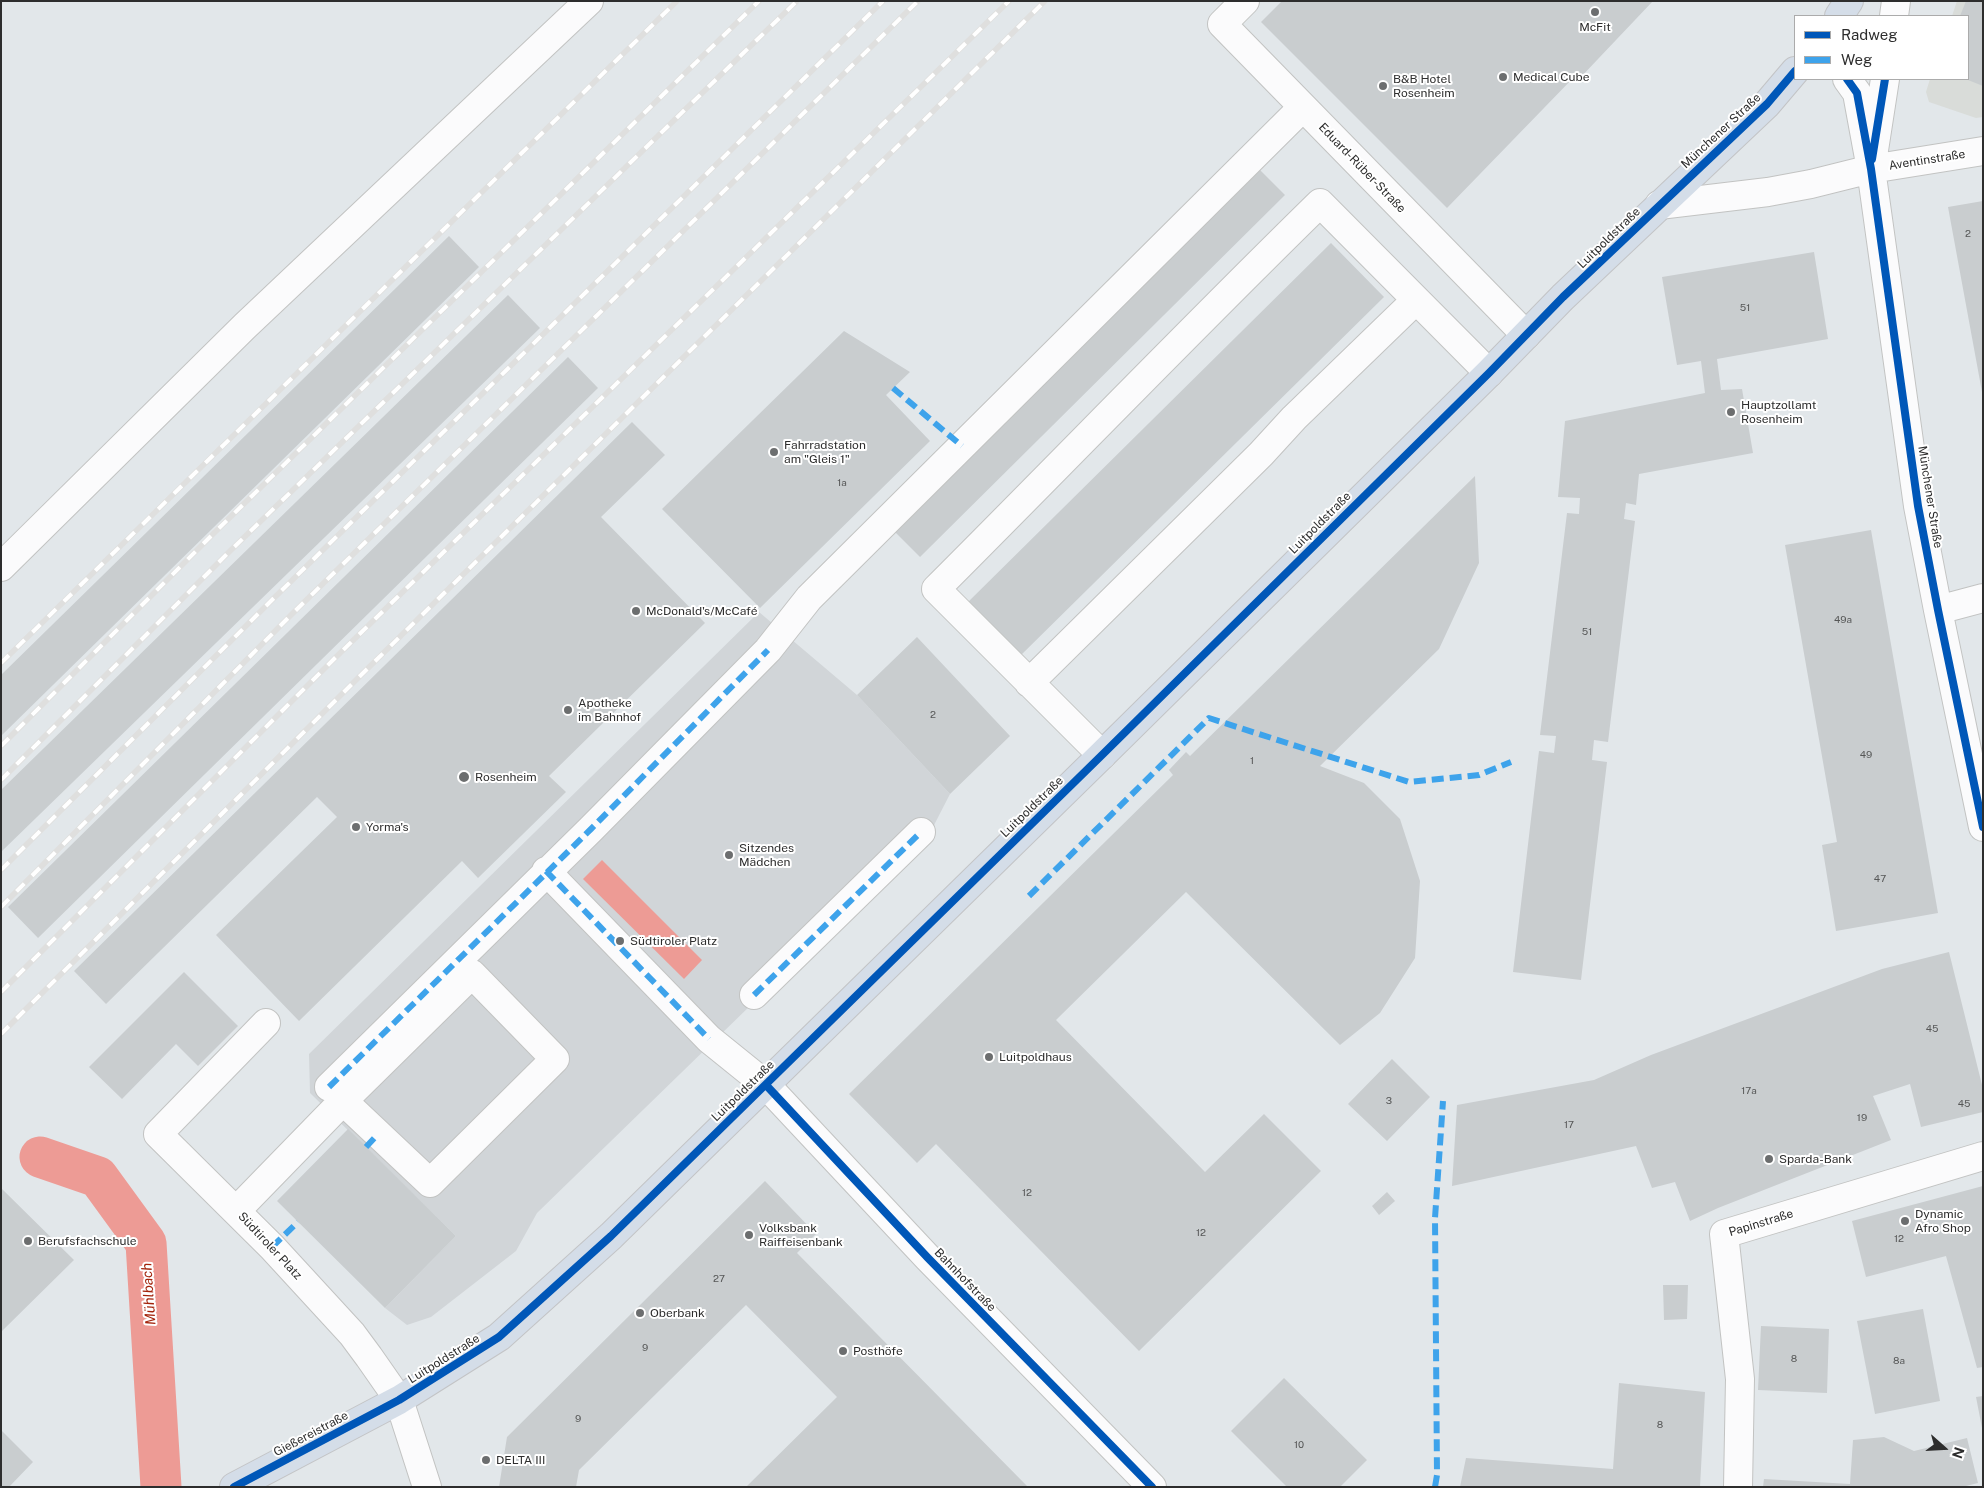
<!DOCTYPE html>
<html>
<head>
<meta charset="utf-8">
<style>
  body { margin:0 }
  #map { position:relative; width:1984px; height:1488px; overflow:hidden; background:#e2e7ea; font-family:"Public Sans",sans-serif }
  canvas { display:block }
  .frame { position:absolute; inset:0; border:2px solid #2d2d2d; pointer-events:none }
  .legend { position:absolute; left:1794px; top:15px; width:175px; height:65px; box-sizing:border-box; background:#fff; border:1px solid #ababab; margin:0; padding:6px 9px; list-style:none; font-size:15px; color:#2d2d2d }
  .legend li { display:flex; align-items:center; gap:10px; height:25px }
  .legend b { width:25px; border:1px solid #ababab }
  .north { position:absolute; left:1919px; top:1423px; width:50px; height:50px; -webkit-text-stroke:4px #fff; paint-order:stroke; rotate:109deg; font-size:14px; font-weight:700; line-height:20px; text-align:center; color:#2d2d2d }
  .north::after { content:''; display:block; margin:auto; width:18px; height:22px; background:#2d2d2d; clip-path:polygon(50% 0,100% 100%,50% 72%,0 100%) }
</style>
</head>
<body>
<div id="map">
<canvas width="1984" height="1488"></canvas>
<div class="frame"></div>
<ul class="legend">
<li><b style="height:6px;background:#0057b8"></b>Radweg</li>
<li><b style="height:6px;background:#3ea3eb"></b>Weg</li>
</ul>
<div class="north">N</div>
</div>
<script>
const ctx = document.querySelector('canvas').getContext('2d');
ctx.lineJoin = 'round';
function paint(path, color) { ctx.fillStyle = color; ctx.fill(path, 'evenodd'); }
function trace(path, color, width, dash) { ctx.strokeStyle = color; ctx.lineWidth = width; ctx.lineCap = dash ? 'butt' : 'round'; ctx.setLineDash(dash || []); ctx.stroke(path); }
function drawText(font, color, halo, rows, align = 'center') {
  ctx.font = font + ' "Public Sans",sans-serif'; ctx.lineWidth = 4; ctx.setLineDash([]); ctx.textBaseline = 'middle'; ctx.strokeStyle = halo; ctx.fillStyle = color; for (const [text, x, y, turn = 0] of rows) {
    ctx.save(); ctx.translate(x, y); ctx.rotate((+turn || 0) * Math.PI / 180); ctx.textAlign = isNaN(turn) ? turn : align; if (halo) ctx.strokeText(text, 0, 0); ctx.fillText(text, 0, 0); ctx.restore();
  }
}
const industrial = new Path2D(`
  M 1957,1 L 1983,1 L 1983,117 L 1976,118 L 1929,102 L 1926,92 L 1930,79 L 1968,79 L 1968,16 L 1952,16 Z`);
const plaza = new Path2D(`
  M 759,612 L 857,695 L 950,794 L 932,829 L 537,1213 L 516,1251 L 431,1317 L 407,1325 L 385,1308 L 456,1236 L 310,1093 L 309,1054 Z`);
const water = new Path2D(`
  M 602,860 L 702,960 L 684,979 L 583,879 Z`);
const canal = new Path2D(`
  M 40,1157 L 98,1177 L 146,1243 L 161,1487`);
const building = new Path2D(`
  M 1282,1 L 1653,1 L 1580,78 L 1576,75 L 1447,208 L 1261,22 Z
  M 1966,1 L 1983,1 L 1983,86 L 1968,80 L 1968,16 L 1960,16 Z
  M 1258,168 L 1285,195 L 920,557 L 894,531 Z
  M 1983,201 L 1983,392 L 1982,392 L 1948,207 Z
  M 449,236 L 479,267 L 1,736 L 1,675 Z
  M 1331,243 L 1384,297 L 1018,658 L 966,604 Z
  M 1814,252 L 1828,339 L 1717,359 L 1721,390 L 1742,389 L 1753,453 L 1639,474 L 1636,505 L 1626,503 L 1624,519 L 1635,521 L 1608,742 L 1594,740 L 1592,760 L 1607,762 L 1581,980 L 1513,972 L 1539,751 L 1554,753 L 1556,736 L 1540,735 L 1567,513 L 1579,514 L 1580,498 L 1558,497 L 1565,421 L 1705,393 L 1701,361 L 1677,365 L 1662,277 Z
  M 508,295 L 540,328 L 1,852 L 1,790 Z
  M 844,331 L 910,372 L 886,395 L 930,441 L 760,608 L 662,509 Z
  M 568,357 L 598,388 L 38,938 L 8,907 Z
  M 632,422 L 665,455 L 601,517 L 705,623 L 549,776 L 566,792 L 478,878 L 462,861 L 299,1021 L 216,935 L 337,817 L 317,797 L 106,1004 L 74,971 Z
  M 1475,476 L 1479,563 L 1439,649 L 1320,766 L 1364,783 L 1400,819 L 1420,881 L 1415,958 L 1380,1013 L 1340,1045 L 1186,892 L 1056,1020 L 1205,1172 L 1264,1114 L 1321,1171 L 1139,1351 L 936,1144 L 917,1163 L 849,1094 L 1173,775 L 1169,770 L 1186,752 L 1190,756 Z
  M 1871,530 L 1938,913 L 1836,931 L 1822,845 L 1837,842 L 1785,545 Z
  M 917,637 L 1010,736 L 950,794 L 857,695 Z
  M 1949,952 L 1983,1089 L 1983,1112 L 1921,1127 L 1910,1084 L 1873,1096 L 1891,1140 L 1718,1208 L 1690,1221 L 1675,1182 L 1652,1188 L 1636,1146 L 1452,1186 L 1457,1105 L 1594,1080 L 1651,1055 L 1882,969 Z
  M 184,972 L 238,1026 L 198,1066 L 176,1044 L 122,1099 L 89,1067 Z
  M 1392,1059 L 1430,1097 L 1387,1141 L 1348,1104 Z
  M 348,1129 L 456,1236 L 385,1308 L 277,1201 Z
  M 765,1181 L 816,1234 L 797,1253 L 1028,1487 L 746,1487 L 837,1397 L 746,1305 L 579,1470 L 576,1487 L 499,1487 L 507,1437 Z
  M 1983,1186 L 1983,1367 L 1977,1368 L 1946,1256 L 1866,1277 L 1852,1221 Z
  M 1,1188 L 74,1260 L 1,1332 Z
  M 1387,1192 L 1395,1201 L 1379,1215 L 1372,1206 Z
  M 1663,1285 L 1688,1285 L 1687,1319 L 1664,1320 Z
  M 1923,1309 L 1940,1401 L 1875,1414 L 1857,1321 Z
  M 1761,1326 L 1829,1329 L 1827,1393 L 1758,1390 Z
  M 1284,1378 L 1367,1460 L 1340,1487 L 1287,1487 L 1231,1431 Z
  M 1619,1383 L 1705,1392 L 1700,1487 L 1460,1487 L 1466,1458 L 1613,1469 Z
  M 1983,1396 L 1983,1428 L 1982,1428 L 1976,1397 Z
  M 1,1430 L 33,1462 L 9,1487 L 1,1487 Z
  M 1884,1437 L 1914,1451 L 1967,1438 L 1978,1483 L 1962,1487 L 1763,1487 L 1764,1479 L 1850,1484 L 1853,1440 Z`);
const minor = new Path2D(`
  M 1245,1 L 1222,24 L 1526,335
  M 1894,16 L 1896,1
  M 1847,79 L 1857,93 L 1871,169 L 1918,506 L 1938,610 L 1983,827
  M 1874,150 L 1885,79
  M 1659,205 L 1768,192 L 1811,184 L 1871,169 L 1983,151
  M 1,567 L 245,326 L 589,1
  M 1938,610 L 1983,598
  M 1029,683 L 1261,454 L 1294,418 L 1416,300
  M 1102,755 L 936,589 C 1064,461 1190,330 1320,203 L 1489,373
  M 546,871 L 709,1039 L 766,1085 L 928,1258 L 1152,1487
  M 754,995 L 921,832
  M 266,1023 L 158,1134 L 272,1247 L 352,1334 L 369,1357 L 399,1400 L 427,1487
  M 329,1087 L 591,829 L 768,650 L 809,598 L 1303,107
  M 236,1211 L 343,1101 L 472,974 L 555,1059 L 430,1183 L 343,1101
  M 1738,1487 L 1740,1379 L 1724,1234 L 1983,1156`);
const major = new Path2D(`
  M 1839,16 L 1849,1
  M 234,1487 L 399,1400 L 499,1337 L 611,1236 L 1102,755 L 1489,373 L 1563,297 L 1767,104 L 1795,71`);
const rail = new Path2D(`
  M 1,663 L 677,1
  M 1,746 L 213,534 L 759,1
  M 1,780 L 230,551 L 797,1
  M 1,870 L 275,597 L 883,1
  M 1,907 L 292,614 L 918,1
  M 1,992 L 335,658 L 1009,1
  M 1,1034 L 356,680 L 1045,1`);
const quiet = new Path2D(`
  M 893,388 L 962,446
  M 546,871 L 709,1039
  M 1029,896 L 1209,718 L 1409,782 L 1479,775 L 1511,762
  M 754,995 L 921,832
  M 329,1087 L 591,829 L 768,650
  M 366,1147 L 378,1134
  M 272,1247 L 298,1222
  M 1435,1487 L 1437,1475 L 1435,1218 L 1443,1101`);
const cycleway = new Path2D(`
  M 1847,79 L 1857,93 L 1871,169 L 1918,506 L 1938,610 L 1983,827
  M 1872,159 L 1885,79
  M 766,1085 L 928,1258 L 1152,1487
  M 234,1487 L 399,1400 L 499,1337 L 611,1236 L 1102,755 L 1489,373 L 1563,297 L 1767,104 L 1795,71`);
const markers = [
  [1595,12,5,"#6c6e6f"],
  [1503,77,5,"#6c6e6f"],
  [1383,86,5,"#6c6e6f"],
  [1731,412,5,"#6c6e6f"],
  [774,452,5,"#6c6e6f"],
  [636,611,5,"#6c6e6f"],
  [568,710,5,"#6c6e6f"],
  [464,777,6,"#6c6e6f"],
  [356,827,5,"#6c6e6f"],
  [729,855,5,"#6c6e6f"],
  [620,941,5,"#6c6e6f"],
  [989,1057,5,"#6c6e6f"],
  [1769,1159,5,"#6c6e6f"],
  [1905,1221,5,"#6c6e6f"],
  [749,1235,5,"#6c6e6f"],
  [28,1241,5,"#6c6e6f"],
  [640,1313,5,"#6c6e6f"],
  [843,1351,5,"#6c6e6f"],
  [486,1460,5,"#6c6e6f"]
];
const numberNames = [
  ["2",1968,234],
  ["51",1745,308],
  ["1a",842,483],
  ["49a",1843,620],
  ["51",1587,632],
  ["2",933,715],
  ["49",1866,755],
  ["1",1252,761],
  ["47",1880,879],
  ["45",1932,1029],
  ["17a",1749,1091],
  ["3",1389,1101],
  ["45",1964,1104],
  ["19",1862,1118],
  ["17",1569,1125],
  ["12",1027,1193],
  ["12",1201,1233],
  ["12",1899,1239],
  ["27",719,1279],
  ["9",645,1348],
  ["8",1794,1359],
  ["8a",1899,1361],
  ["9",578,1419],
  ["8",1660,1425],
  ["10",1299,1445]
];
const poiNames = [
  ["McFit",1595,27,"center"],
  ["Medical Cube",1513,77],
  ["B&B Hotel",1393,79],
  ["Rosenheim",1393,93],
  ["Hauptzollamt",1741,405],
  ["Rosenheim",1741,419],
  ["Fahrradstation",784,445],
  ["am \"Gleis 1\"",784,459],
  ["McDonald's/McCafé",646,611],
  ["Apotheke",578,703],
  ["im Bahnhof",578,717],
  ["Rosenheim",475,777],
  ["Yorma's",366,827],
  ["Sitzendes",739,848],
  ["Mädchen",739,862],
  ["Südtiroler Platz",630,941],
  ["Luitpoldhaus",999,1057],
  ["Sparda-Bank",1779,1159],
  ["Dynamic",1915,1214],
  ["Afro Shop",1915,1228],
  ["Volksbank",759,1228],
  ["Raiffeisenbank",759,1242],
  ["Berufsfachschule",38,1241],
  ["Oberbank",650,1313],
  ["Posthöfe",853,1351],
  ["DELTA III",496,1460]
];
const streetNames = [
  ["Münchener Straße",1721,131,-43],
  ["Aventinstraße",1927,160,-9],
  ["Eduard-Rüber-Straße",1362,168,46],
  ["Luitpoldstraße",1609,238,-44],
  ["Münchener Straße",1930,497,81],
  ["Luitpoldstraße",1320,523,-45],
  ["Luitpoldstraße",1032,807,-44],
  ["Luitpoldstraße",743,1091,-44],
  ["Papinstraße",1761,1223,-17],
  ["Südtiroler Platz",270,1246,47],
  ["Bahnhofstraße",965,1280,46],
  ["Luitpoldstraße",444,1359,-32],
  ["Gießereistraße",311,1434,-28]
];
const waterNames = [
  ["Mühlbach",149,1294,-94]
];
paint(industrial, '#d9dcd9');
paint(plaza, '#d1d5d8');
paint(water, '#ed9b95');
trace(canal, '#ed9b95', 41);
paint(building, '#c9cdcf');
trace(minor, '#c2c3c2', 30);
trace(major, '#c3c4c6', 30);
trace(minor, '#fbfbfc', 28);
trace(major, '#d4dde8', 28);
trace(rail, '#dfdfde', 5.5);
trace(rail, '#fff', 4, [11]);
trace(quiet, '#3ea3eb', 6, [12, 6]);
trace(cycleway, '#0057b8', 8);
for (const [x, y, r, color] of markers) { const dot = new Path2D(); dot.arc(x, y, r, 0, 2 * Math.PI); ctx.fillStyle = color; ctx.fill(dot); trace(dot, '#fff', 2); }
drawText('10px', '#565757', null, numberNames);
drawText('12px', '#2d2d2d', '#fff', poiNames, 'left');
drawText('12px', '#2d2d2d', '#fff', streetNames);
drawText('italic 14px', '#a2230b', '#fff', waterNames);
</script>
</body>
</html>
